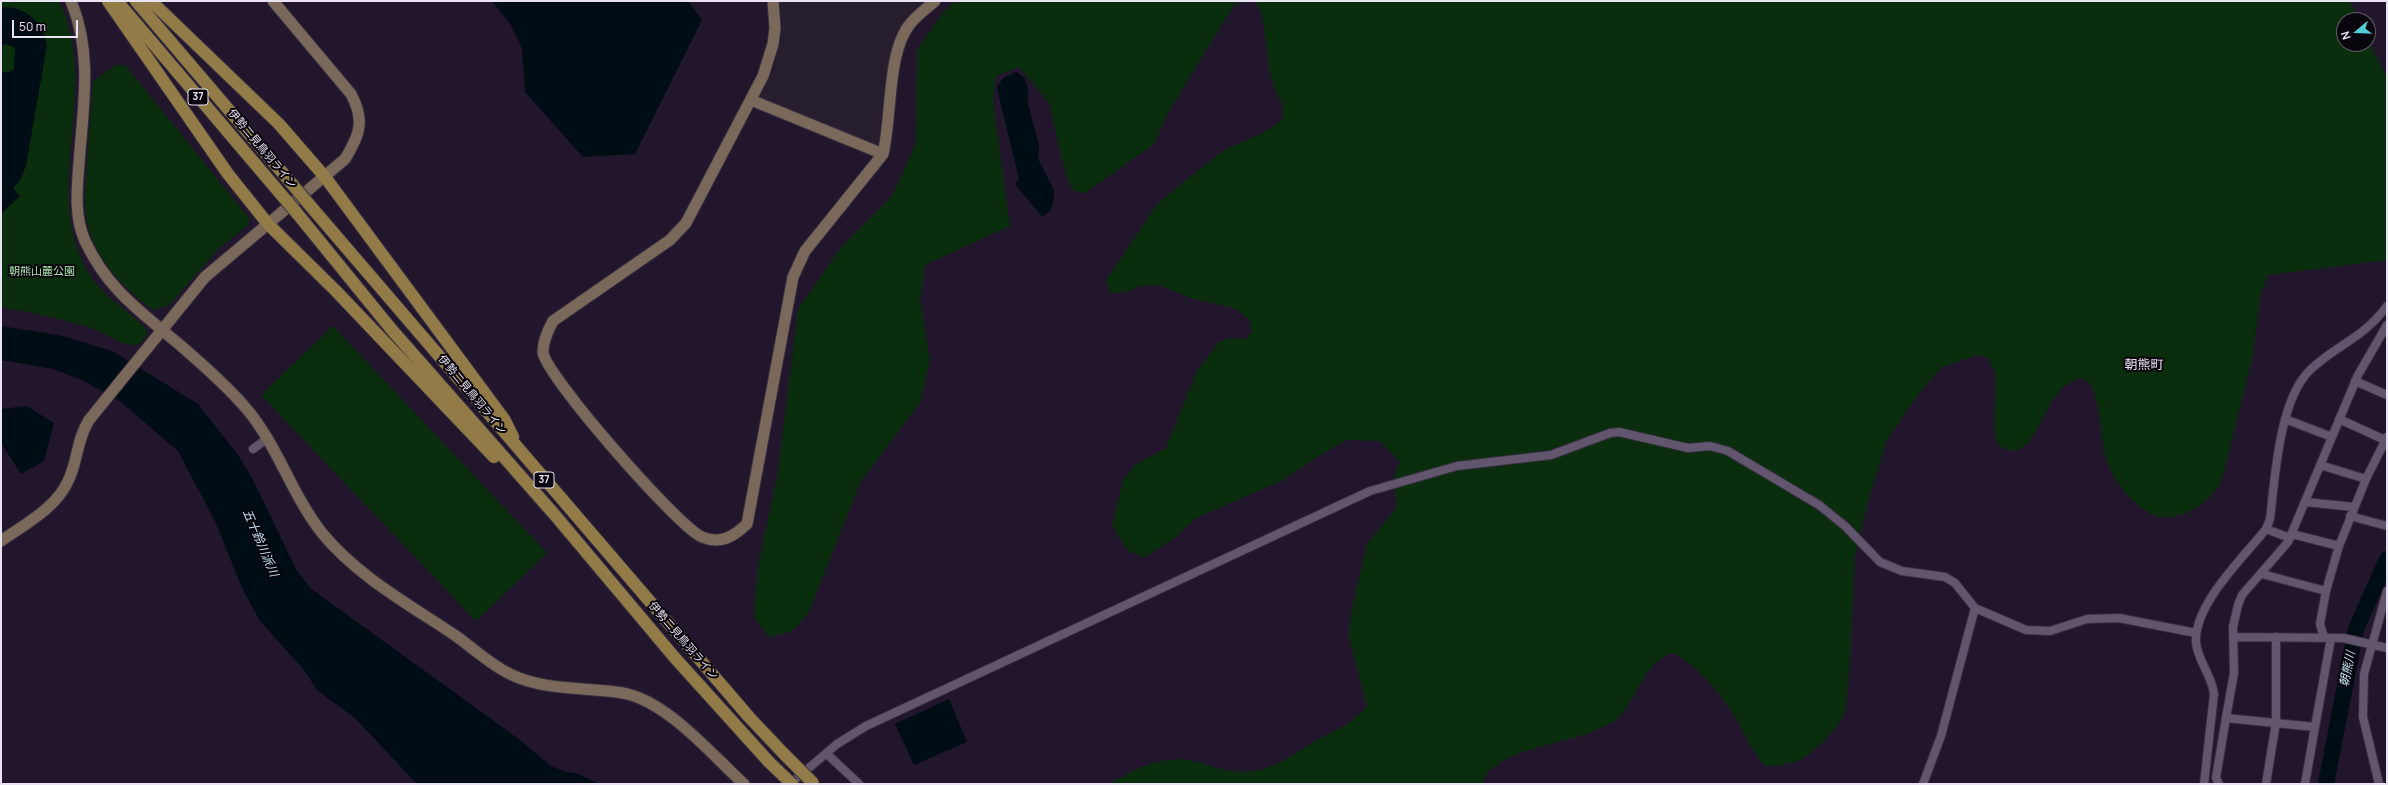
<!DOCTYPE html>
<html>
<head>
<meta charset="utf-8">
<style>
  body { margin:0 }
  #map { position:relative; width:2388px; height:785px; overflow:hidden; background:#21162b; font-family:Manrope,sans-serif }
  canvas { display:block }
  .frame { position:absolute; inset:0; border:2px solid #eae3f2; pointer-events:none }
  .north { position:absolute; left:2336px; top:12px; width:40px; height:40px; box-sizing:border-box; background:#08050c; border:1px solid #625e68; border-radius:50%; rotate:251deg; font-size:11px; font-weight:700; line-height:16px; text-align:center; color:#eae3f2 }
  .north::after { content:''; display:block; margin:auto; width:14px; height:18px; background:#52cbd8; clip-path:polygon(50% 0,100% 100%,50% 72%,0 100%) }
  .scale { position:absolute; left:12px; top:20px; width:66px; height:18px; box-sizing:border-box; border:2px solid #eae3f2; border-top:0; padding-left:5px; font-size:12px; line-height:14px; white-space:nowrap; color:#eae3f2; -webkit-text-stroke:3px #08050c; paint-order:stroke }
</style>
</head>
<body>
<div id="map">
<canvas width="2388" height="785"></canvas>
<div class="frame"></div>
<div class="north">N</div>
<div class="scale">50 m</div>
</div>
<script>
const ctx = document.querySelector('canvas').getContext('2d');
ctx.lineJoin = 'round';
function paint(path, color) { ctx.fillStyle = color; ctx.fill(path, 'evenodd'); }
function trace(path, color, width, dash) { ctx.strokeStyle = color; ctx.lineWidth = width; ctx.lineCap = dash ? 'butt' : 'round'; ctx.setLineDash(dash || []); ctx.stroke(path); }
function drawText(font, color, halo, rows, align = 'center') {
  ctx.font = font + ' Manrope,"Noto Sans JP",sans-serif'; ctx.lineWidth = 4; ctx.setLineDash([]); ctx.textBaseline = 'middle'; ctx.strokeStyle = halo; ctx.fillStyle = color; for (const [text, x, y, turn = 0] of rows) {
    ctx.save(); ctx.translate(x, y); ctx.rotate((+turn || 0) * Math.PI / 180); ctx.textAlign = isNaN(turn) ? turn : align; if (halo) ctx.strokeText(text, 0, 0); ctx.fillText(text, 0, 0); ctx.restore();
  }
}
const industrial = new Path2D(`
  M 779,1 L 927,1 L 909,17 L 894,40 L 889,61 L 884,130 L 878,149 L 760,97 L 774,69 L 782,22 Z`);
const green = new Path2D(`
  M 1,1 L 59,1 C 104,93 36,193 92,278 C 106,299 130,311 146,329 L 147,335 C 143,340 140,346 133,345 C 120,345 110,335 99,331 C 67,319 34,313 1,307 Z
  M 956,1 L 1247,1 L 1235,4 L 1170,109 L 1153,145 L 1085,193 L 1074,191 L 1067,179 L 1049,103 L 1019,67 L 996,76 L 993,101 L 1010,226 L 925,265 L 920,300 L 930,360 L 920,403 L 861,481 L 808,614 L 792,631 L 769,637 L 754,617 L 755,597 L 759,562 L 778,472 L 798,309 L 842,246 L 892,196 L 916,143 L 917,50 L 943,12 Z
  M 1255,1 L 2350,1 L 2358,20 L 2344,20 L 2344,44 L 2368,44 L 2368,40 L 2387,78 L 2387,260 L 2268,275 L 2260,297 L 2253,355 L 2221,483 C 2207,502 2192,515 2169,517 C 2156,518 2145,512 2136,503 C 2121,490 2110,474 2105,455 C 2101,437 2100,401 2091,386 C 2089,383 2084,380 2082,378 C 2038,384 2041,473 1998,445 C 1990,422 1998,398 1995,374 C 1994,368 1989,362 1987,357 L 1978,355 L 1942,367 L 1919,393 L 1887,440 L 1868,501 L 1855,556 L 1849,676 L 1845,713 L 1836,727 L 1821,744 L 1801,760 L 1776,766 L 1765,766 C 1752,751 1746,735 1736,719 C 1720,692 1701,669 1673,653 C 1643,663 1639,695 1620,716 C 1613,724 1602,727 1594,731 C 1568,743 1487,751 1483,784 L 1110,784 C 1131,770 1166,754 1193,761 C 1211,765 1225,773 1246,772 C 1275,771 1300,749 1325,736 C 1332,731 1342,728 1349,723 C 1355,719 1361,712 1367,706 L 1349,637 L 1351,613 L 1367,544 L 1397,507 L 1394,477 L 1400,462 L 1380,441 L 1346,440 L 1322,454 L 1281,481 L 1196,518 L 1173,539 L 1145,557 L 1128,551 L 1112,526 L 1123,480 L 1135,465 L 1166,448 L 1197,371 L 1220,341 L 1232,338 L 1245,339 L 1252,331 L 1249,320 L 1237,309 L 1190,298 L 1159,285 L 1140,286 L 1127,292 L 1110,293 L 1106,280 L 1158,203 L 1224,150 L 1263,133 L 1283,119 L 1283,104 L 1276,93 L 1270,73 L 1262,14 Z
  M 116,65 L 125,65 L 249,218 L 248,225 L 219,248 L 169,305 L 153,310 C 124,288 94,259 87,221 C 83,203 86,182 87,163 C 89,136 91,108 93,81 Z
  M 333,326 L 547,553 L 476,621 L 261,395 Z`);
const water = new Path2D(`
  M 492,1 L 688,1 L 702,20 L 635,154 L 583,157 L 525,92 L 522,49 L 511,25 Z
  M 1,7 C 25,6 43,21 47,45 L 26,166 L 19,182 L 13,188 L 20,196 L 1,214 L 1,72 L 9,72 L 14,69 L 15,48 L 6,44 L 1,46 Z
  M 1016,72 L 1025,78 L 1028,90 L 1028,104 L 1039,146 L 1038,159 L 1054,190 L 1054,199 L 1051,210 L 1042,217 L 1015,184 L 1019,179 L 997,88 L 1003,78 Z
  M 1,326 L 63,336 L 112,351 L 198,404 L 238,455 L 252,478 L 296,569 L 310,588 L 516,737 L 551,766 L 566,772 L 579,774 L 599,784 L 417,784 L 355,718 L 317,690 L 304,670 L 260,621 L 242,588 L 216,523 L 178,451 L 121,402 L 82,380 L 54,369 L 1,360 Z
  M 27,406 L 54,423 L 44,461 L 21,474 L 1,443 L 1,409 Z
  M 949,699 L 967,742 L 914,765 L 895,724 Z`);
const river = new Path2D(`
  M 2326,784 L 2356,629 L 2387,559`);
const street = new Path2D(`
  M 2355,381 L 2387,395
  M 2285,419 L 2332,437
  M 2339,419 L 2385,440
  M 253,449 L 268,438
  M 2320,465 L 2366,479
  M 2305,502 L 2354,507
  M 2350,516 L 2387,526
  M 2266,529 L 2290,538
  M 2292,534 L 2339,546
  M 2262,574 L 2326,591
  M 2233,637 L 2343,638 L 2387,648
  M 2324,637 L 2320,624 L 2326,591 L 2339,546 L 2366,479 L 2387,437
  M 2315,727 L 2331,638
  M 827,754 L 859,784
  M 790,784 L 837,744 L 866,726 L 1370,491 L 1457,466 L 1551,455 L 1610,433 L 1619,432 L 1688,448 L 1710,446 L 1728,451 L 1819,505 L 1845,526 L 1880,562 L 1902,571 L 1945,577 L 1955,583 L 1975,608 L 2026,630 L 2050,631 L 2087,619 L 2119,618 L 2196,633
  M 1923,784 L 1941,736 L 1975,608
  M 2204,784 L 2214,694 C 2212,675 2197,660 2196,642 C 2194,604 2244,557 2266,529 L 2270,519 C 2275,478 2279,400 2310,370 C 2336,345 2364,338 2387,306
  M 2219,784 L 2216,778 L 2226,718
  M 2266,784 L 2276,722 L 2276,637
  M 2305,784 L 2315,727 L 2226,718 L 2234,673 L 2233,627 L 2238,605 L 2242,595 L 2288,542 L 2358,375 L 2387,325
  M 2379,784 L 2363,717 L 2364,674 L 2387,591`);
const secondary = new Path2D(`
  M 71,1 C 93,54 83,107 79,163 C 77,189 74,217 85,241 C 108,290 140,311 180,345 C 202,364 226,385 245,407 C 278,445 291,494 322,533 C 357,576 410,605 456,636 C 474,649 492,666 512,675 C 546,691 587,687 623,693 C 667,701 712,755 744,784
  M 773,1 L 775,28 L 773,44 L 763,76 L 686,223 L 670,240 L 553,321 C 548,330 543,341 543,352 C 544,374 679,528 702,537 C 721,545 734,536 747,524 L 793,277 L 805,251 L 883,154 C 892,117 887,52 910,24 C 917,15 927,8 935,1
  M 751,100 L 883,154
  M 1,541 C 25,524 57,508 69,479 C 78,459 77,439 89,420 L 205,277 L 345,159 C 360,135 365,120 351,94 L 273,1`);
const primary = new Path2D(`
  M 108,1 L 228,174 L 268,224 L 336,291 L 494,457
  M 117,1 L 279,192
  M 136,1 L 292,184
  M 151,1 L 279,124 L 325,177 L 504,419 L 513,437
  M 307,202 L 749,717 L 784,754
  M 296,212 L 392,330 L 554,514 L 675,658 L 769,762`);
const primaryBridge = new Path2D(`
  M 292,184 L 307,202
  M 279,192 L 296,212
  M 784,754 L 813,783
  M 769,762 L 792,784`);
const shields = [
  [198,97,20],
  [544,480,20]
];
const shieldNames = [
  ["37",198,97],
  ["37",544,480]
];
const streetNames = [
  ["伊勢二見鳥羽ライン",262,149,50],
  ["伊勢二見鳥羽ライン",472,395,50],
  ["伊勢二見鳥羽ライン",683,641,49]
];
const parkNames = [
  ["朝熊山麓公園",42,272]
];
const waterNames = [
  ["五十鈴川派川",260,543,67],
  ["朝熊川",2348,669,-79]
];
const quarterNames = [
  ["朝熊町",2144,365]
];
paint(industrial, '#271e2d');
paint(green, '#0a2e0d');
paint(water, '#010d15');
trace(river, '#010d15', 16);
trace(street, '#373040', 10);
trace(secondary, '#373040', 13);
trace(primary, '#373040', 14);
trace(street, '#62566f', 8);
trace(secondary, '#7a685a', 11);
trace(primary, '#927b46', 12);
trace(primaryBridge, '#373040', 14, []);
trace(primaryBridge, '#927b46', 12);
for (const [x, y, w] of shields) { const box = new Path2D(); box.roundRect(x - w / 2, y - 8, w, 16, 3); ctx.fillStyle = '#08050c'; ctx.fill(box); trace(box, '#eae3f2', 1); }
drawText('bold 10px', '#eae3f2', null, shieldNames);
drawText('11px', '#eae3f2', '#08050c', streetNames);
drawText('11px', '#aeeaaf', '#08050c', parkNames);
drawText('italic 12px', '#c6e5f6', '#08050c', waterNames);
drawText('13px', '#eae3f2', '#08050c', quarterNames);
</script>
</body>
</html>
